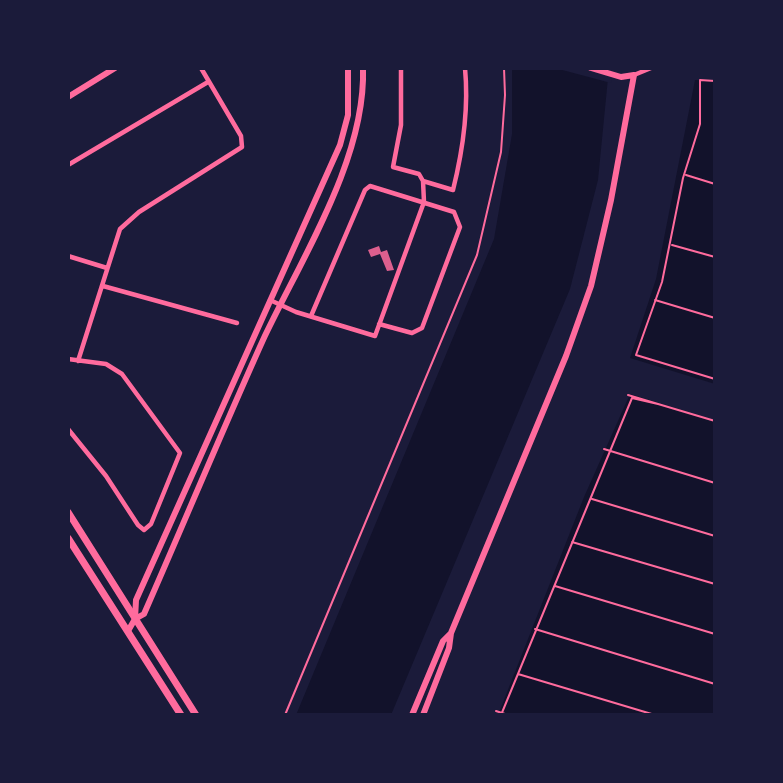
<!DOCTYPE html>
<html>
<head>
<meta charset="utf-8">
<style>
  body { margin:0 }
  #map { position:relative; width:783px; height:783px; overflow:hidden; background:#1b1b3a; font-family:Montserrat,sans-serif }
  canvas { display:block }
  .frame { position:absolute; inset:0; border:70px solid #1b1b3a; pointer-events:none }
</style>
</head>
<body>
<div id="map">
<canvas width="783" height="783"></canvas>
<div class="frame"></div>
</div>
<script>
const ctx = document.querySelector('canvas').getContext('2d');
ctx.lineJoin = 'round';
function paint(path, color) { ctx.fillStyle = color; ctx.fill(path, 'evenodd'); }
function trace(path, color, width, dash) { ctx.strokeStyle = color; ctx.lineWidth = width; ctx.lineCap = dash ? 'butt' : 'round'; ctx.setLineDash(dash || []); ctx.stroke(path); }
const water = new Path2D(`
  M 512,68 L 609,68 L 598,180 L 570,289 L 391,715 L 296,715 L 494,239 L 512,134 Z
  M 695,80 L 715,81 L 715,384 L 630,358 L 656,279 Z
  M 630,394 L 715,420 L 715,715 L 498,715 L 584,497 Z`);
const pier = new Path2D(`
  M 555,68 L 612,68 L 611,83 Z`);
const building = new Path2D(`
  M 379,246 L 381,252 L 387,250 L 394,270 L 387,271 L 380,254 L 371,257 L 368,250 Z`);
const path = new Path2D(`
  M 715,81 L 700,80 L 700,124 L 683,178 L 662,282 L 636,355 L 715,379
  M 686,175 L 715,184
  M 672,245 L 715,257
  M 655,300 L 715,318
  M 628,395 L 715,421
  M 604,449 L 715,483
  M 592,499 L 715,536
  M 572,542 L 715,584
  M 555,586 L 715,634
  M 535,629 L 715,684
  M 518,674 L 655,715
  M 496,711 L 508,715
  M 285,715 L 477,255 L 501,152 L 505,95 L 504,68
  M 501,715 L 632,398 L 658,404`);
const minor = new Path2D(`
  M 401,68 L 401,125 L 393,167 L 419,174 L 423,181 L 453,190 C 463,150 469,110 465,68
  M 634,75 L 651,68
  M 68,165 L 208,82
  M 68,256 L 107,268
  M 103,286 L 237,323
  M 270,300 L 296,312 L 375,336 L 424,202 L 423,181
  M 311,316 L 365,190 L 370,186 L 454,212 L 460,227 L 422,328 L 412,333 L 379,324
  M 68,359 L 106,364 L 122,374 L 180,453 L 151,524 L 144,530 L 138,525 L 106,476 L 68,429
  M 78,361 L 120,229 L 139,212 L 242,147 L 241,136 L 201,68`);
const secondary = new Path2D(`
  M 68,97 L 115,68
  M 135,619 L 144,614 C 184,523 222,431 263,340 C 301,259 366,159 363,68
  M 128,631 L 135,619 L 136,600 L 340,145 L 348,115 L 348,68
  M 412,715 L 443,641 L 451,633
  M 423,715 L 449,648 L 451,633 L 566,356 L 591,286 L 611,200 L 634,75 L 621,77 L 591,68`);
const trunk = new Path2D(`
  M 68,512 L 196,715
  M 68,538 L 181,715`);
paint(water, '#12122b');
paint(pier, '#1b1b3a');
paint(building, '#dd5f8e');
trace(path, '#ff6b9d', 2);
trace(minor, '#ff6b9d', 4.5);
trace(secondary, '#ff6b9d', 6);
trace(trunk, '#ff6b9d', 7);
</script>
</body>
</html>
